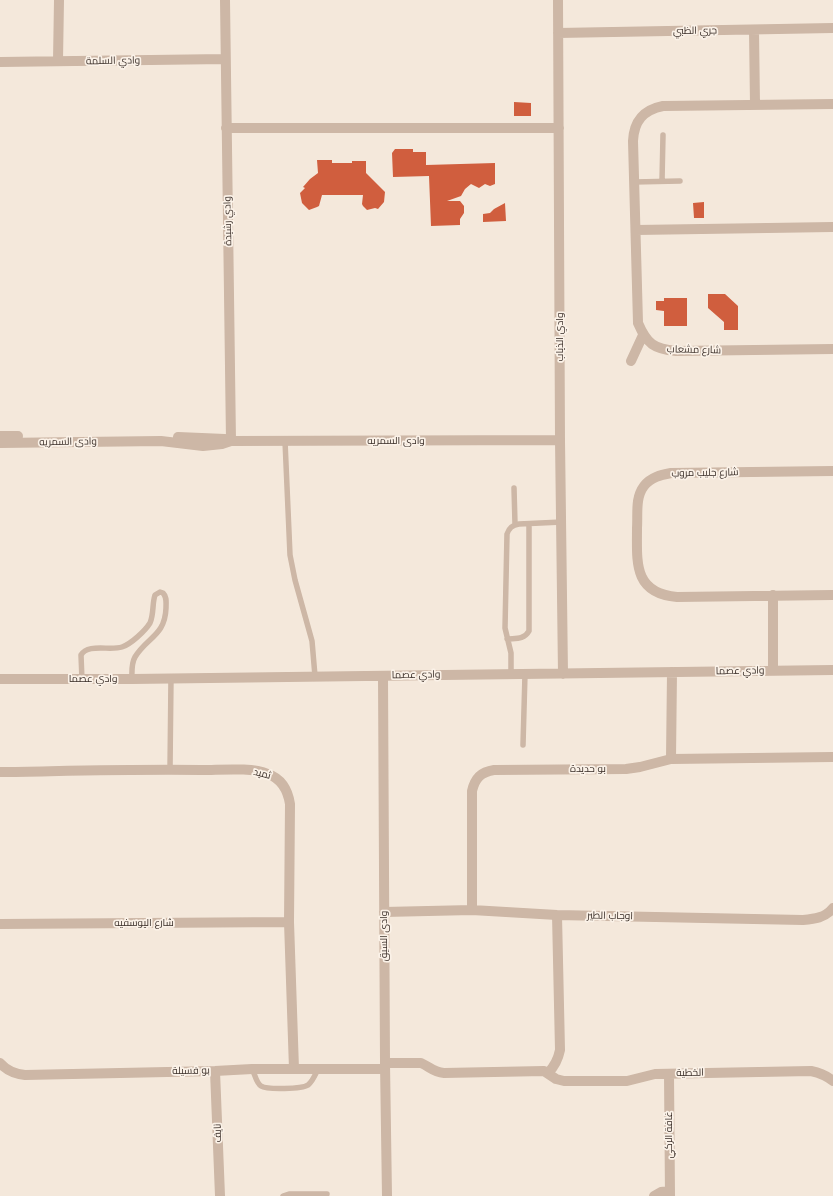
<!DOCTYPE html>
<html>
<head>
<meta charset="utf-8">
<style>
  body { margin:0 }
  canvas { display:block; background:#f4e8db }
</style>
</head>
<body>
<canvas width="833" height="1196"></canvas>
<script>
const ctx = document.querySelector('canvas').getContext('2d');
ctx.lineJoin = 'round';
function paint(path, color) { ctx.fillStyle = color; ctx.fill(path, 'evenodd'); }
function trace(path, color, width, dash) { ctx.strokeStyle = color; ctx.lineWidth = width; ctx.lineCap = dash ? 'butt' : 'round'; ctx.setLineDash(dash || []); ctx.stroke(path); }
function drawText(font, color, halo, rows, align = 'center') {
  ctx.font = font + ' "Fira Sans",Cairo,sans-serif'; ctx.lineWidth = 3.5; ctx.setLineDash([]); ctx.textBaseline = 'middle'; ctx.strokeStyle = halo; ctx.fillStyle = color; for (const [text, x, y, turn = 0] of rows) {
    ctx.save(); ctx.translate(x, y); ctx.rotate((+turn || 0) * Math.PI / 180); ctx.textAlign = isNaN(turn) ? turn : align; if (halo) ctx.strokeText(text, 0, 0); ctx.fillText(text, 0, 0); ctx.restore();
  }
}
const building = new Path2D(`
  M 514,102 L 531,103 L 531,116 L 514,116 Z
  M 395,149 L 413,149 L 413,152 L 426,152 L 426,165 L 495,163 L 495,184 L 490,186 L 485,184 L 479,188 L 471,184 L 465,189 L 461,196 L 447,201 L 460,201 L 464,206 L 464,213 L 460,219 L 460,225 L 431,226 L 429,176 L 393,177 L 392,153 Z
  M 317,160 L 332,160 L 332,163 L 352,163 L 352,161 L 366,161 L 366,173 L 385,192 L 384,202 L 378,209 L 375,208 L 367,210 L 363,206 L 362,204 L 363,195 L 322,195 L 319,206 L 317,207 L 309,210 L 302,203 L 300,193 L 305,188 L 303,187 L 310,179 L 318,173 Z
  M 704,202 L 704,218 L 694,218 L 693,203 Z
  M 505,203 L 506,221 L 483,222 L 483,214 L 490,213 L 494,209 Z
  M 708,294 L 725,294 L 738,306 L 738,330 L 724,330 L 724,322 L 708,308 Z
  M 664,298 L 687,298 L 687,326 L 664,326 L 664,311 L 656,310 L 656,301 L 664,301 Z`);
const lane = new Path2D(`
  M 662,181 L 663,135
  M 634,182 L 680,181
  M 285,441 L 290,555 L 295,580 L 312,641 L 315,676
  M 514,488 L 515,524
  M 507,639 C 515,638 524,640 529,631 L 529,524
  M 511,674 L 511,653 L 505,628 L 507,534 C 509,528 512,525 519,524 L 562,522
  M 82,680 L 81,655 C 88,643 110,651 122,647 C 131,644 145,631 150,623 C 154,614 152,604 155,595 L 160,592 L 163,593 C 167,597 166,602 166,608 C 165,636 147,637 135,657 C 131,664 132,672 132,679
  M 523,745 L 525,674
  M 170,769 L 171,678
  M 252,1069 C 255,1074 256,1083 261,1086 C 267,1090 302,1089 308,1085 C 313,1081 315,1075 318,1069
  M 283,1196 L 289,1194 L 327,1194`);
const street = new Path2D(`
  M 225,0 L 231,441
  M 558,0 L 560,440 L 563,674
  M 754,30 L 755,105
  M 558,33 L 833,28
  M 58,61 L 59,0
  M 0,62 L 225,59
  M 833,104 L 663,106 C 643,110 634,121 633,141 L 638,323 C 647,344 654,349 676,351 L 833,349
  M 226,128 L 559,128
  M 636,230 L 833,227
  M 631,361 L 643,335
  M 0,436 L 18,436
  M 178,437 L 225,439
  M 0,443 L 161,441 L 203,446 L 222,444 L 231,441 L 560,440
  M 833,471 L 671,473 C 661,475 651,477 644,486 C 635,498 638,513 637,528 C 637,562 633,593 677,597 L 833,595
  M 773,671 L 773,595
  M 383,676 L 385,1063 L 387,1196
  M 0,679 L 132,679 L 833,670
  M 671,759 L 672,672
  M 0,772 C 67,771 134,769 202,770 C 221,770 251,767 268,774 C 282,779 288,791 290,804 L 289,922 L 294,1069
  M 472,910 L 472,791 C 475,778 481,772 494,770 L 626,769 L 640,767 L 671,759 L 833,757
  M 384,912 L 472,910 L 557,915 L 803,920 C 814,919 825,918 833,908
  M 0,924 L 289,922
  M 0,1063 C 7,1071 15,1074 25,1075 L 215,1071 L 252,1069 L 385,1069
  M 385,1063 L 421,1063 C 430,1067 433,1072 444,1073 L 544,1071 L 556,1079 L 564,1081 L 627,1081 L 655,1074 L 811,1071 C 820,1073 826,1075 833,1081
  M 215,1071 L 220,1196
  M 548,1073 C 555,1066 558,1060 560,1050 L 557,915
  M 669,1074 L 670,1196
  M 654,1196 L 661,1192 L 670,1191`);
const streetNames = [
  ["جري الظبي",695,31,-1],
  ["وادي السلمة",113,61,-1],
  ["وادي رشيدة",228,221,-91],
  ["وادي الذياب",560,337,-90],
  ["شارع مشعاب",694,350,1],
  ["وادى السمريه",396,441],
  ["وادى السمريه",68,442,-1],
  ["شارع جليب مروب",705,473,-1],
  ["وادي عصما",740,671,-1],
  ["وادي عصما",416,675,-1],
  ["وادي عصما",93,679],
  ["بو حديدة",588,769],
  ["ثميد",262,774,15],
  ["اوجاب الطير",610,916,1],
  ["شارع اليوسفيه",144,923],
  ["وادى السيق",384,936,-90],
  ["بو فسيلة",191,1071,-1],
  ["الخطية",690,1073,-1],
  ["نايف",218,1133,-92],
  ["غافة الركي",669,1135,-90]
];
paint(building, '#d05e3e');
trace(lane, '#cdb7a6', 5.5);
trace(street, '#cdb7a6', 10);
drawText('10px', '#392d27', '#fbf2e8', streetNames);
</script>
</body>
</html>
